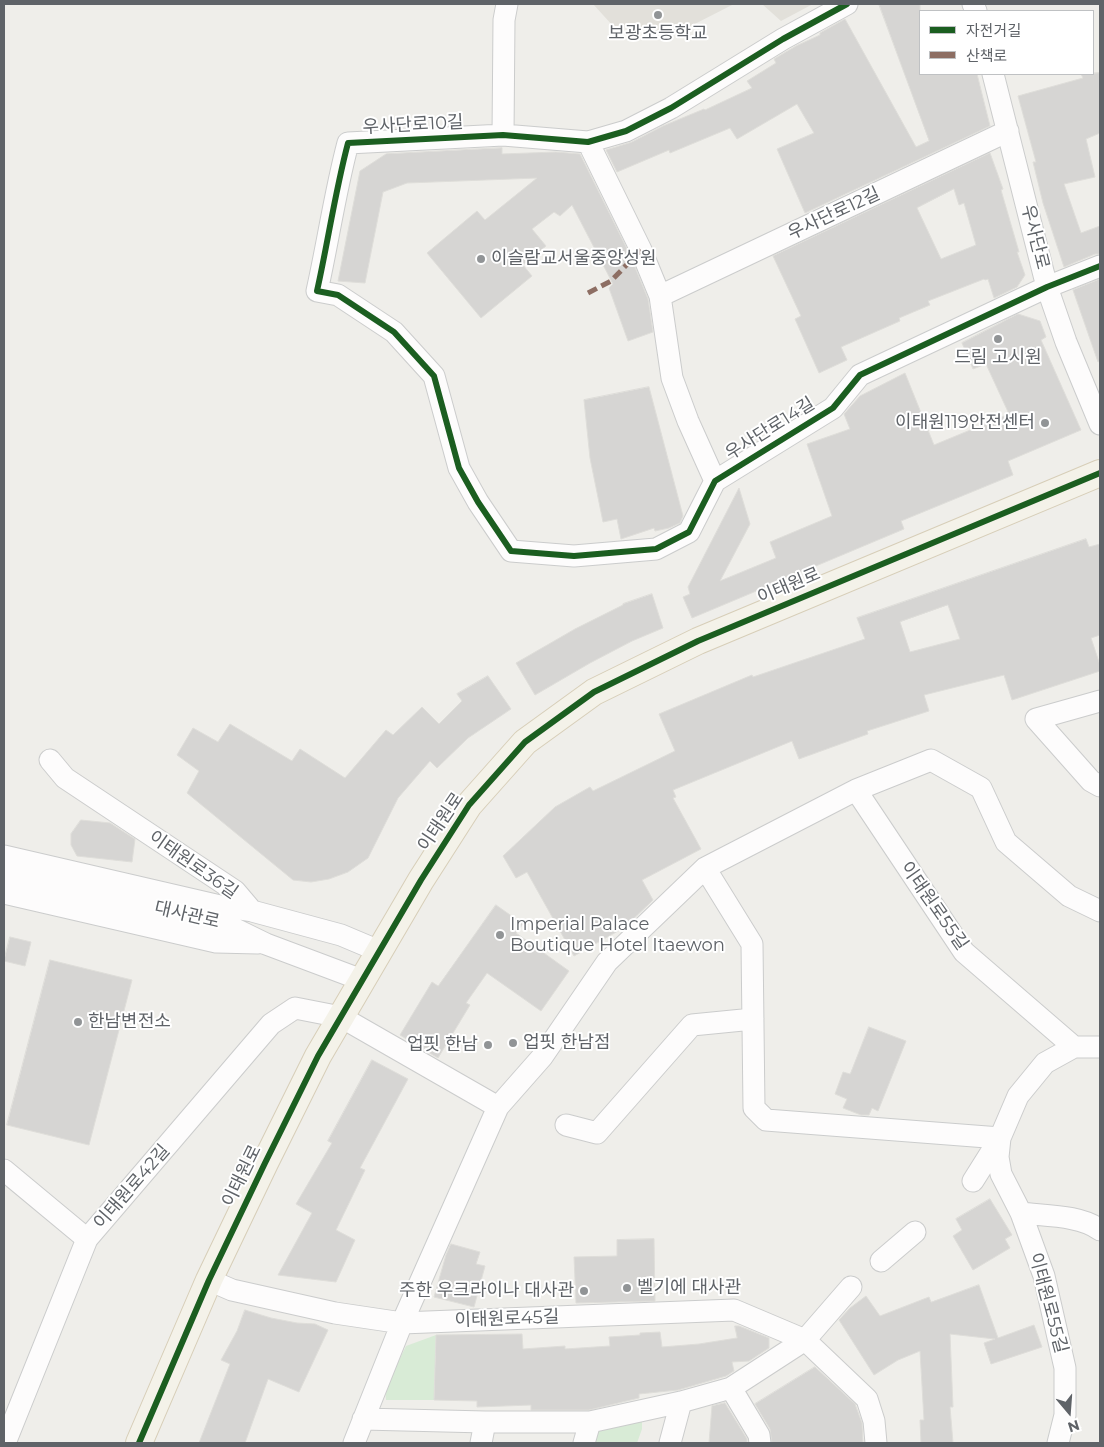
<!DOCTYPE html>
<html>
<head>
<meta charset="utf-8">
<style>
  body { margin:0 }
  #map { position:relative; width:1104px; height:1447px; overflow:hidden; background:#efeeea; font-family:Montserrat,"Noto Sans KR",sans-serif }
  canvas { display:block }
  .frame { position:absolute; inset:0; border:5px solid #5f6368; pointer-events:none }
  .legend { position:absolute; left:919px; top:10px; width:175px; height:65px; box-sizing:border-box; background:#fff; border:1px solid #bfc1c3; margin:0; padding:6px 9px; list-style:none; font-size:15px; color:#5f6368 }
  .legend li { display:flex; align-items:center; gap:10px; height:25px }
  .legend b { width:25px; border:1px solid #bfc1c3 }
  .north { position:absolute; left:1044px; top:1387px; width:50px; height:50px; -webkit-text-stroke:4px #fff; paint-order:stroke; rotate:162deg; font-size:14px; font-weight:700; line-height:20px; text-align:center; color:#5f6368 }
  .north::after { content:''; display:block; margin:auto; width:18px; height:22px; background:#5f6368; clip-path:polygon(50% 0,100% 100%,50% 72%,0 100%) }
</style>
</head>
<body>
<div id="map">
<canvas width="1104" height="1447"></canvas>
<div class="frame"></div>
<ul class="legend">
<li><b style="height:6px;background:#1b5e20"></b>자전거길</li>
<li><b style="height:6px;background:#8d6e63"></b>산책로</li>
</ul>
<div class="north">N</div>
</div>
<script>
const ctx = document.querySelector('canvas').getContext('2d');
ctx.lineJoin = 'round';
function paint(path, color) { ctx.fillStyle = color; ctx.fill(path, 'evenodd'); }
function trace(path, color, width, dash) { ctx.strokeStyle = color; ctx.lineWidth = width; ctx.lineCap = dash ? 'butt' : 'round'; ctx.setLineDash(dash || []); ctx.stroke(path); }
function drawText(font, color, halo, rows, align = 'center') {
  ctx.font = font + ' Montserrat,"Noto Sans KR",sans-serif'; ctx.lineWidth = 4; ctx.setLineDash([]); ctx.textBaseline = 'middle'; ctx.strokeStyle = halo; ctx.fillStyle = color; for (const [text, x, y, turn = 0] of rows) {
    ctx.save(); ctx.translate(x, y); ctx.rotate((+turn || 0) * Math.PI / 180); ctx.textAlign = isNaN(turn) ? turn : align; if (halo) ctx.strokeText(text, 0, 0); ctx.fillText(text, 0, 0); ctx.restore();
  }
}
const education = new Path2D(`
  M 593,4 L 734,4 L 677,33 L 613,26 Z
  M 762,4 L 813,4 L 781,21 Z`);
const green = new Path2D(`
  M 436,1335 L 434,1400 L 386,1400 L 385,1389 L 406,1346 Z
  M 642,1421 L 642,1429 L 637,1443 L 595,1443 L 599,1427 Z`);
const building = new Path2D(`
  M 879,4 L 920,4 L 920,74 L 977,74 L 990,126 L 805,213 L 777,149 L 814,133 L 797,104 L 737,139 L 730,128 L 670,153 L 669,150 L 617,172 L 606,150 L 632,142 L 663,126 L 704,109 L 705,110 L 752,88 L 747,81 L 776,63 L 774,59 L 796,46 L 820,35 L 820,33 L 845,19 L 916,147 L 929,141 Z
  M 1100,73 L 1100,133 L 1086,139 L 1095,177 L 1064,184 L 1081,233 L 1100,226 L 1100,254 L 1095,254 L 1064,267 L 1043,203 L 1033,162 L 1036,162 L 1018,96 L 1083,78 L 1081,74 Z
  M 502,148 L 502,154 L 556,152 L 580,154 L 630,255 L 648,299 L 653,332 L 628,341 L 609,288 L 613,284 L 572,205 L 560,216 L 554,212 L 532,229 L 546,246 L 523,265 L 532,276 L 481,318 L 427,253 L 477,211 L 485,220 L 537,178 L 407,183 L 383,192 L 365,283 L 338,281 L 360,171 L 386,154 Z
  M 990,153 L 1003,189 L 1001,190 L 1019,252 L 1017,252 L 1025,275 L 1017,287 L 994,298 L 988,279 L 985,280 L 984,279 L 928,301 L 930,305 L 899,318 L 900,321 L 841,347 L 847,360 L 819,373 L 795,319 L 801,316 L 773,256 ZM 954,189 L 959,205 L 964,203 L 976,245 L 941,259 L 917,208 Z
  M 1100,279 L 1100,361 L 1098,362 L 1073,290 Z
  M 1018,314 L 1040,321 L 1046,337 L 1041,340 L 1081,430 L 1008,461 L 1013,475 L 901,521 L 904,529 L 692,618 L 683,597 L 690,594 L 688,587 L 739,488 L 750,524 L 720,581 L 776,558 L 770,542 L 832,516 L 807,444 L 850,429 L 844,414 L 860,396 L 905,373 L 934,445 L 1009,414 L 986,364 L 973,369 L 962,343 Z
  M 649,387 L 683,516 L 680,523 L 669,528 L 655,531 L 654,528 L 621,539 L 617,519 L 603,522 L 590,458 L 584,400 Z
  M 1086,539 L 1089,547 L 1100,544 L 1100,635 L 1091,638 L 1100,665 L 1100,671 L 1012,700 L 1004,675 L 924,695 L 929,711 L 867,731 L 868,734 L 799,759 L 792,741 L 673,790 L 676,797 L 673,798 L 701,849 L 642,880 L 653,900 L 625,927 L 574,956 L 527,872 L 516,878 L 503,856 L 555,807 L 590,787 L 593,791 L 675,751 L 659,714 L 752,675 L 753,677 L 865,639 L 857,618 ZM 948,605 L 960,639 L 910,652 L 900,622 Z
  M 652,594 L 663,628 L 632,641 L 590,663 L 535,695 L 516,663 L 575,629 L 623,605 L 623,604 Z
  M 488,676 L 511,709 L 468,738 L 437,768 L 430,761 L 398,798 L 368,858 L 348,872 L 329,879 L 311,882 L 293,880 L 187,793 L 199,771 L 177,755 L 193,728 L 218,742 L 230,724 L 292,761 L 300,749 L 345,778 L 386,730 L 393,735 L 422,707 L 439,724 L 462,701 L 457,694 Z
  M 81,820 L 110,823 L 135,839 L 132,862 L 77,856 L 71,845 L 71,834 Z
  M 496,905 L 523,924 L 516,933 L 569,971 L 541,1011 L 487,973 L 466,1003 L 470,1005 L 438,1058 L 400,1035 L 432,982 L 438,986 Z
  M 10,937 L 31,942 L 25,966 L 4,961 Z
  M 50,960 L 132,980 L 89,1145 L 7,1125 Z
  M 869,1027 L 906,1041 L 878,1111 L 872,1108 L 869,1115 L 861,1115 L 843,1108 L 847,1099 L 835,1094 L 843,1072 L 850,1074 Z
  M 372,1060 L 408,1079 L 360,1168 L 365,1170 L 336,1230 L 355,1240 L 336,1282 L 278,1275 L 312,1213 L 296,1204 L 332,1143 L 328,1141 Z
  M 990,1199 L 1012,1235 L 1005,1239 L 1010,1248 L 973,1270 L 953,1236 L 962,1230 L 956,1219 Z
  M 654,1239 L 655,1301 L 576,1303 L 574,1257 L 617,1256 L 617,1240 Z
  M 451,1244 L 480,1252 L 476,1264 L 485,1266 L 474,1307 L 434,1297 L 446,1255 Z
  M 979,1285 L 998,1338 L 1034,1325 L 1042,1347 L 991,1364 L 984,1343 L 995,1339 L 950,1334 L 953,1407 L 950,1407 L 953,1443 L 921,1443 L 920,1420 L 924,1420 L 920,1351 L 898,1360 L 874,1375 L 839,1320 L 850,1308 L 866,1296 L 880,1316 L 929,1297 L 931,1302 Z
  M 245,1310 L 271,1318 L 297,1323 L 315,1324 L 328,1330 L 299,1392 L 268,1379 L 245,1443 L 199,1443 L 230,1364 L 221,1360 L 237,1331 Z
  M 735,1326 L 739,1326 L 769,1338 L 769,1348 L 749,1361 L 732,1362 L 734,1371 L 726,1376 L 678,1390 L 639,1394 L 639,1398 L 589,1410 L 531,1410 L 531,1405 L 477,1407 L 477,1401 L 434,1400 L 436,1335 L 522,1334 L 523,1349 L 565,1346 L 565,1349 L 610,1346 L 609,1337 L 640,1335 L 640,1333 L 660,1332 L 662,1347 L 699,1344 L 737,1338 Z
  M 815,1367 L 855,1404 L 862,1423 L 863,1443 L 772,1443 L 770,1429 L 755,1404 Z
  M 725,1403 L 747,1439 L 747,1443 L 709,1443 L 712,1406 Z`);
const minor = new Path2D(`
  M 847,4 L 783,39 L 671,108 L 626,131 L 588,142 L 503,135 L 348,143 C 335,192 328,242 317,291 L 338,295 L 394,332 L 434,376 L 459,468 L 478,502 L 511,551 L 574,556 L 656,549 L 689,532 L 715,481 L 833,408 L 860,375 L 1047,287 L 1100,266
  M 973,4 L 976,11
  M 993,74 L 1047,287 L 1066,342 L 1100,424
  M 503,135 L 504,20 L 507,4
  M 588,142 L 641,250 L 660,296 L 672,378 L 688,421 L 715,481
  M 660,296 L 1008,131
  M 1100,701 L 1036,719 L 1091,781 L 1100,786
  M 50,760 L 65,778 L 235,891 L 252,911
  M 856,790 L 964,952 L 1074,1047 L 1100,1047
  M 4,856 L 220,906 L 252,911 L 341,935 L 379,951
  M 705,868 L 752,944 L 754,1108 L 766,1120 L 1000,1138
  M 4,873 L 225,924 L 266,944 L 362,980
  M 4,893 L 216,942 L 258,943
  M 566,1125 L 597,1133 L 692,1025 L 753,1019
  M 4,1170 L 87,1239
  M 973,1181 L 1000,1138
  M 1021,1213 C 1044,1216 1081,1215 1100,1230
  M 881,1261 L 915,1232
  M 209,1280 L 232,1290 L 335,1313 L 402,1323 L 734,1310 L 805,1340 L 867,1399 L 874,1421 L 876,1443
  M 731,1388 L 759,1435 L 760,1443
  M 363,1419 L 485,1422 L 590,1422 L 681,1402 L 731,1388 L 805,1340 L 851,1287
  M 5,1443 L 87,1239 L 271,1024 L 295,1008 L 341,1017 L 498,1107
  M 354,1443 L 402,1323 L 498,1107 L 542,1057 L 607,962 L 705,868 L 856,790 L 931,760 L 981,788 L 1006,842 L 1069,896 L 1100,911
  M 481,1443 L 485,1422
  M 584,1443 L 590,1422
  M 670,1443 L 681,1402
  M 1058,1443 L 1065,1415 L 1065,1368 L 1044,1276 L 1021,1213 L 1001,1174 L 998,1157 L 1000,1138 L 1018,1096 L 1045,1063 L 1074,1047`);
const major = new Path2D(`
  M 139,1443 L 209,1280 L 265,1163 L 318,1056 L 421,880 L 469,805 L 525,742 L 594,692 L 698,641 L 1100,473`);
const quiet = new Path2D(`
  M 588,293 L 611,281 L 641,250`);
const cycleway = new Path2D(`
  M 847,4 L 783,39 L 671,108 L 626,131 L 588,142 L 503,135 L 348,143 C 335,192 328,242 317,291 L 338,295 L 394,332 L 434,376 L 459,468 L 478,502 L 511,551 L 574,556 L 656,549 L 689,532 L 715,481 L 833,408 L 860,375 L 1047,287 L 1100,266
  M 139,1443 L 209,1280 L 265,1163 L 318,1056 L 421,880 L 469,805 L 525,742 L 594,692 L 698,641 L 1100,473`);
const markers = [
  [658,15,5,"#919496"],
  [481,259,5,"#919496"],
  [998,339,5,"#919496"],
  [1045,423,5,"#919496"],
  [500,935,5,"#919496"],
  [78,1022,5,"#919496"],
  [513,1043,5,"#919496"],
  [488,1045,5,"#919496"],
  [627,1288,5,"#919496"],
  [584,1291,5,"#919496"]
];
const poiNames = [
  ["보광초등학교",658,34,"center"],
  ["이슬람교서울중앙성원",491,259],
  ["드림 고시원",998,358,"center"],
  ["이태원119안전센터",1035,423,"right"],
  ["Imperial Palace",510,925],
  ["Boutique Hotel Itaewon",510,946],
  ["한남변전소",88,1022],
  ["업핏 한남점",523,1043],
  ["업핏 한남",478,1045,"right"],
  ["벨기에 대사관",637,1288],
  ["주한 우크라이나 대사관",574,1291,"right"]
];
const streetNames = [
  ["우사단로10길",413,125,-3],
  ["우사단로12길",834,214,-25],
  ["우사단로",1035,237,76],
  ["우사단로14길",770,429,-32],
  ["이태원로",789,586,-23],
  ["이태원로",441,822,-56],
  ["이태원로36길",193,865,35],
  ["이태원로55길",934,906,55],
  ["대사관로",187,915,13],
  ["이태원로",242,1176,-64],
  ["이태원로42길",132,1187,-49],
  ["이태원로55길",1048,1303,75],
  ["이태원로45길",507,1319,-2]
];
paint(education, '#e2e0da');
paint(green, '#d8ebd6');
paint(building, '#d6d5d3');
trace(building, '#deddd9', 1);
trace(minor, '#cbcccc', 23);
trace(major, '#d7ceb8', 28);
trace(minor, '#fdfcfc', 21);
trace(major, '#f4f2e9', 26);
trace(quiet, '#8d6e63', 5, [10, 5]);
trace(cycleway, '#1b5e20', 6);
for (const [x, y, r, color] of markers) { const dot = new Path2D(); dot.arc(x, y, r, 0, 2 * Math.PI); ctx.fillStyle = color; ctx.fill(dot); trace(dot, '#fff', 2); }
drawText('18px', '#5f6368', '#fff', poiNames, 'left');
drawText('18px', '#5f6368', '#fff', streetNames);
</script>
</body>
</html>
